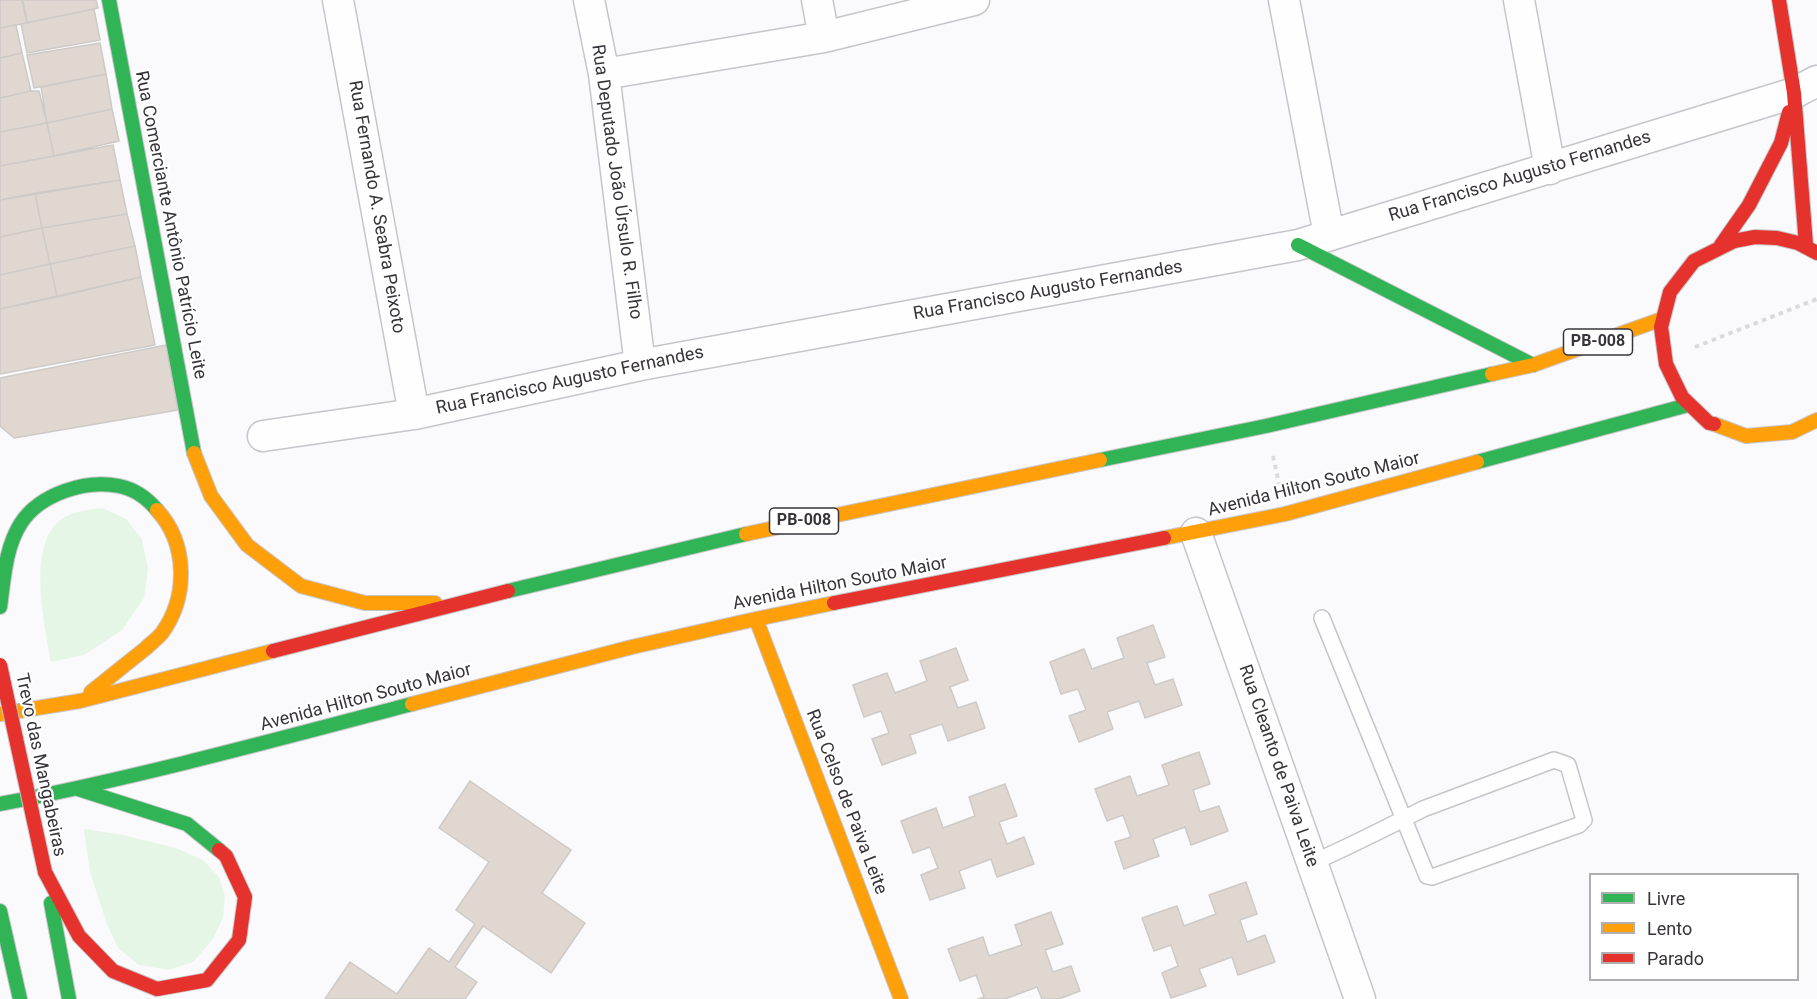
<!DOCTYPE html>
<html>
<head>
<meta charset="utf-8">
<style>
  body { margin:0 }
  #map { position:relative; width:1817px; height:999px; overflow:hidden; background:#faf9fb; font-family:Roboto,sans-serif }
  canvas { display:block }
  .legend { position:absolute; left:1589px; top:873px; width:210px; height:108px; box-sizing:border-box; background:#fff; border:2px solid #afaeb1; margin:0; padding:8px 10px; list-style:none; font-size:18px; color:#38343c }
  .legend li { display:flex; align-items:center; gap:12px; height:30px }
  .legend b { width:30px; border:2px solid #afaeb1 }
</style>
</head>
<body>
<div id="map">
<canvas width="1817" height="999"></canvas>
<ul class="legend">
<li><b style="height:8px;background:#30b455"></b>Livre</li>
<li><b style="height:8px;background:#ff9f0a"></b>Lento</li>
<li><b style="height:8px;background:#e5322d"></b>Parado</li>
</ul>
</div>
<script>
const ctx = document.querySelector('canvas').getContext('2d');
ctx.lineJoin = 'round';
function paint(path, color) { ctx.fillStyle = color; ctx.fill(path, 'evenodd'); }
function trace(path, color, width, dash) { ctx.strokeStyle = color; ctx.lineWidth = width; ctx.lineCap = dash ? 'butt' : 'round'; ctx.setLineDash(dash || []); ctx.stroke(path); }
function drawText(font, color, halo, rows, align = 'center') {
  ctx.font = font + ' Roboto,sans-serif'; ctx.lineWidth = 4.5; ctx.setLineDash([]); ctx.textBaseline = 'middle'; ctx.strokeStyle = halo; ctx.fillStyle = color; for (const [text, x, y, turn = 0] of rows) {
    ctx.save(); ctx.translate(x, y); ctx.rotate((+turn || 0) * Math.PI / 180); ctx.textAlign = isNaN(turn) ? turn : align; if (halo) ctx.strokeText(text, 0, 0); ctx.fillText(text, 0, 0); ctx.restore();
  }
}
const green = new Path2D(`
  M 102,508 L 126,519 L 142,539 L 148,569 L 144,598 L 122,630 L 84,655 L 51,662 C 45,625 27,551 58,522 C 70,511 87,510 102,508 Z
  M 84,829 L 123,835 L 176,848 L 203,860 L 219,877 L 225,896 L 223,918 L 213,939 L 193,962 L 169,970 L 139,965 L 118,948 L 107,924 L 90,872 Z`);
const building = new Path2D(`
  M 0,0 L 22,0 L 27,23 L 0,28 Z
  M 23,0 L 96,0 L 98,8 L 27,23 Z
  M 94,9 L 100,40 L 27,53 L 21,24 Z
  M 16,25 L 22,53 L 0,58 L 0,28 Z
  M 100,43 L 106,74 L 34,88 L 27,55 Z
  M 22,53 L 31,91 L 0,98 L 0,58 Z
  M 106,74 L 112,109 L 47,123 L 41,87 Z
  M 31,91 L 39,91 L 47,123 L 0,132 L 0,98 Z
  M 112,109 L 119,141 L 54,156 L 47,123 Z
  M 47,123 L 54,156 L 0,166 L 0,132 Z
  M 113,145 L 120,180 L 0,200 L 0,166 Z
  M 120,180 L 127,214 L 42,228 L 35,193 Z
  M 35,193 L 42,228 L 0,237 L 0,200 Z
  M 127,214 L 135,246 L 50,264 L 42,228 Z
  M 42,228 L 50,264 L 0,275 L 0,237 Z
  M 135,246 L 141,277 L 57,297 L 50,264 Z
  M 50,264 L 57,297 L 0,309 L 0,275 Z
  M 141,277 L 155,345 L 0,374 L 0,309 Z
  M 166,345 L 178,410 L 14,438 L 0,426 L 0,378 Z
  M 1153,625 L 1165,657 L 1147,663 L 1155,685 L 1173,679 L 1182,705 L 1145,718 L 1139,701 L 1107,712 L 1113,729 L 1079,742 L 1069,716 L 1086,710 L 1078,689 L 1061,694 L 1050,662 L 1084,649 L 1092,669 L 1124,658 L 1117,638 Z
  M 956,648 L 968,680 L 950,687 L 958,708 L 976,702 L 985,728 L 948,741 L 942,724 L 910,735 L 916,753 L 882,765 L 872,739 L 889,733 L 881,711 L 864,717 L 853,685 L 887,673 L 895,693 L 927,681 L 920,661 Z
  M 1199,752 L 1210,784 L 1193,790 L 1200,812 L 1219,806 L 1228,831 L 1191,845 L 1185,827 L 1153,839 L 1159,856 L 1124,869 L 1115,842 L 1131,837 L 1123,815 L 1107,821 L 1095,789 L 1130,776 L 1137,796 L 1169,785 L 1162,765 Z
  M 470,781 L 571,850 L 542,893 L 585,923 L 551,973 L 483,926 L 455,967 L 477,982 L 465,999 L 325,999 L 350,962 L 397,994 L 429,948 L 449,962 L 475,924 L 456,910 L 489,862 L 439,828 Z
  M 1005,784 L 1017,816 L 999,822 L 1007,844 L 1024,837 L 1034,864 L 997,877 L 991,859 L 959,871 L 965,888 L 930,900 L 921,875 L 938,868 L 930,847 L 913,853 L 901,821 L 936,808 L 943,828 L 975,816 L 969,797 Z
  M 1246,882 L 1257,914 L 1240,920 L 1247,942 L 1265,935 L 1275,962 L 1238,975 L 1232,957 L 1199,969 L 1206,986 L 1171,998 L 1162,973 L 1178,966 L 1171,945 L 1154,951 L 1142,918 L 1177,906 L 1184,926 L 1216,914 L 1209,895 Z
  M 1051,912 L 1063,944 L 1045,950 L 1053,972 L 1071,966 L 1080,991 L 1059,999 L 1042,999 L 1037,987 L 1005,999 L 978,999 L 984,997 L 976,975 L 960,981 L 948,949 L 983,937 L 989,956 L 1022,945 L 1015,925 Z`);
const path = new Path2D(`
  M 1695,347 L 1817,299
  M 1273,456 L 1279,484`);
const lane = new Path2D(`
  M 1312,863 C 1350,846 1386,828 1423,809 L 1554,760 L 1568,765 L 1584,820 L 1579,825 L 1432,877 L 1427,876 L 1322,618`);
const street = new Path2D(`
  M 338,0 L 414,414
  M 589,0 L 604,74 L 640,365
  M 817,0 L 824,37
  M 1284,0 L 1329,235
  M 1519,0 L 1550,169
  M 604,74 L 824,37 L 974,0
  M 263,436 L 414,414 L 640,365 L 1298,245 L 1794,93 L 1817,81
  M 1196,533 L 1360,999`);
const fast = new Path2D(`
  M 109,0 L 194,453
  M 1298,245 L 1533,365
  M 1100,460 L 1266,426 L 1492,374
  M 1477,462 L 1688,405
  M 508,591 L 746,534
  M 0,607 C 4,579 5,548 21,523 C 40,494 86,479 119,486 C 134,489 147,498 157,510
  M 78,789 L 187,824 L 219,850
  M 0,804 C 139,777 275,740 412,704
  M 51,903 L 69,999
  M 0,911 L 20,999`);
const slow = new Path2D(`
  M 1492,374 L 1533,365 L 1662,319
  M 1714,424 L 1746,436 L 1792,432 L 1817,420
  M 194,453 L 211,496 L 247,545 L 301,586 L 365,603 L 435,603
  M 746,534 L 1100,460
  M 1164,538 L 1285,514 L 1477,462
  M 756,619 L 901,999
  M 91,692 C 109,678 127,663 145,649 C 150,644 157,639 162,633 C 188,597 188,544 157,510
  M 412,704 L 632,647 L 756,619 L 834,603
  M 0,714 L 80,701 L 273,651`);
const jam = new Path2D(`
  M 1779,0 L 1794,93 L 1806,245
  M 1721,245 L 1749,205 L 1781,143 L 1789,112
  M 1714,424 L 1709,423 L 1682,397 L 1666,364 L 1661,327 L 1670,292 L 1694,261 L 1734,241 L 1755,237 L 1777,238 L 1798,243 L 1817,253
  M 834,603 L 1164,538
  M 273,651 L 508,591
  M 45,872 L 79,936 L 113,971 L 157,989 L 207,980 L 239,940 L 245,897 L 226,856 L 219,850`);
const jamBridge = new Path2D(`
  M 0,665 L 45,872`);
const shields = [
  [1598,342,69],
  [804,521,69]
];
const shieldNames = [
  ["PB-008",1598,342],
  ["PB-008",804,521]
];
const streetNames = [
  ["Rua Francisco Augusto Fernandes",1520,177,-17],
  ["Rua Deputado João Úrsulo R. Filho",616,182,82],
  ["Rua Fernando A. Seabra Peixoto",376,207,80],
  ["Rua Comerciante Antônio Patrício Leite",170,225,79],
  ["Rua Francisco Augusto Fernandes",1048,291,-10],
  ["Rua Francisco Augusto Fernandes",570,381,-12],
  ["Avenida Hilton Souto Maior",1314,485,-14],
  ["Avenida Hilton Souto Maior",840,584,-11],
  ["Avenida Hilton Souto Maior",366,698,-15],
  ["Trevo das Mangabeiras",40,765,78],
  ["Rua Cleanto de Paiva Leite",1278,766,71],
  ["Rua Celso de Paiva Leite",846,802,69]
];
paint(green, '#e5f6e6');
paint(building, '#e0d7d1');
trace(building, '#cdcac7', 1.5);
trace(lane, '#c7c5c9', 18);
trace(street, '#c7c5c9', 33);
trace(fast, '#c7c5c9', 16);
trace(slow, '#c7c5c9', 16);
trace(jam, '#c7c5c9', 16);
trace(path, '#dbdadb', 4, [4.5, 4.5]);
trace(lane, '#fefefe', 15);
trace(street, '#fefefe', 30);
trace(fast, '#30b455', 14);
trace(slow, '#ff9f0a', 14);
trace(jam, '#e5322d', 14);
trace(jamBridge, '#c7c5c9', 16, []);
trace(jamBridge, '#e5322d', 14);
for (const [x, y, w] of shields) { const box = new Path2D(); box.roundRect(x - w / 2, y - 13, w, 26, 4.5); ctx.fillStyle = '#fff'; ctx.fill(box); trace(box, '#38343c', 1.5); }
drawText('bold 16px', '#38343c', null, shieldNames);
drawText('18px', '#38343c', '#fff', streetNames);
</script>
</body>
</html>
